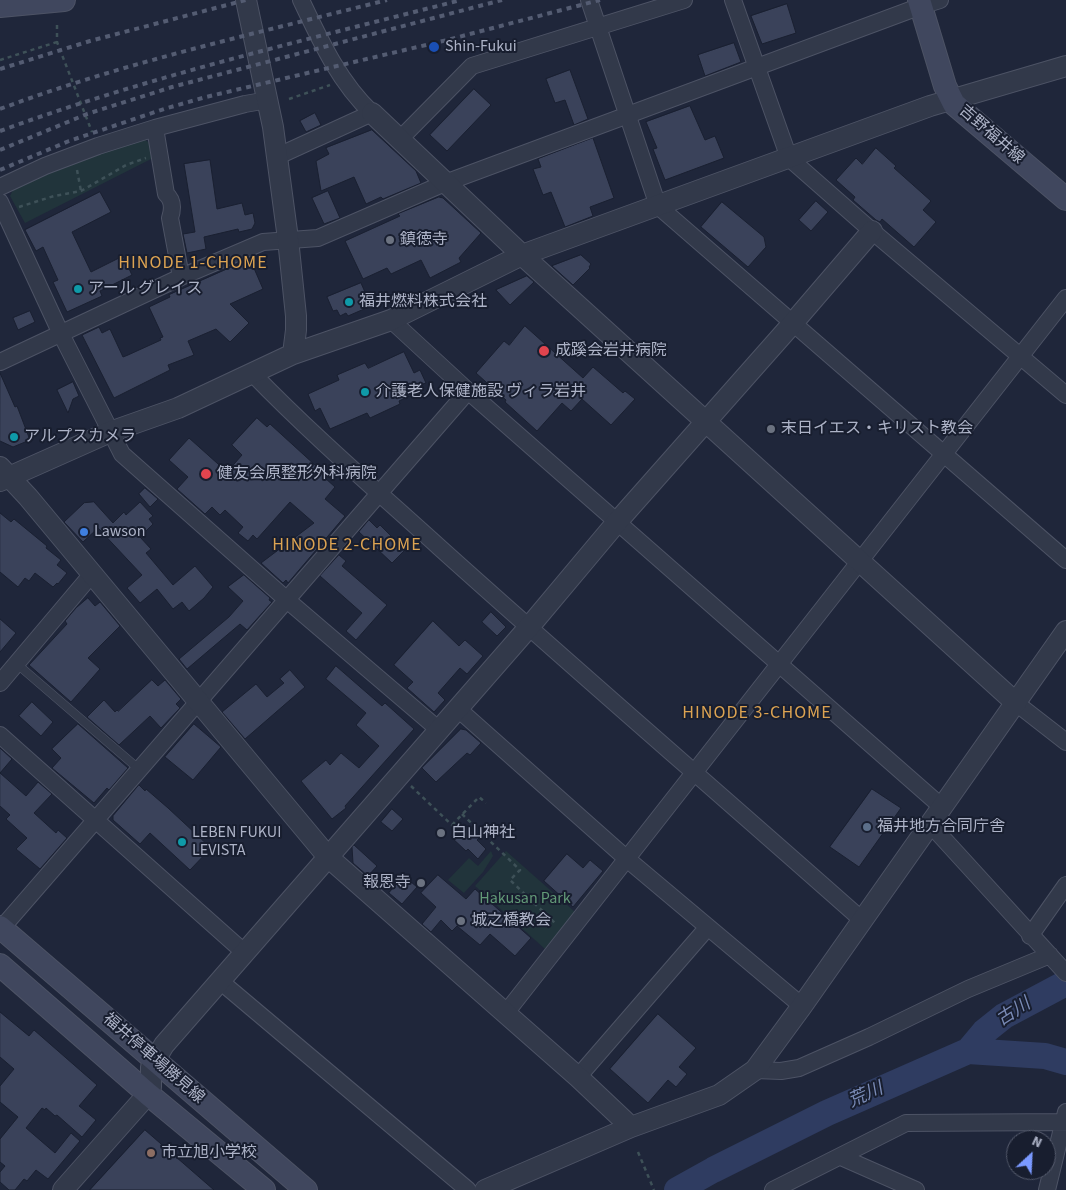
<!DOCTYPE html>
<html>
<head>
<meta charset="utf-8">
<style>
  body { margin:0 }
  #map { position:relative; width:1066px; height:1190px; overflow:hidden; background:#1f263a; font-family:"Source Sans 3",sans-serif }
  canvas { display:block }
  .north { position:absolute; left:1006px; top:1130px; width:50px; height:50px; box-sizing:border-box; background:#181e2f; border:1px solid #545a6c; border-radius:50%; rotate:25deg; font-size:14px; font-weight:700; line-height:20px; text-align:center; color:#adb3c7 }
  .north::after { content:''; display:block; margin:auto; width:18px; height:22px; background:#7a99ff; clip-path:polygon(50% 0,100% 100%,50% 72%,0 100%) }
</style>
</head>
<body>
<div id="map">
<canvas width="1066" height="1190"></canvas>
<div class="north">N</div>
</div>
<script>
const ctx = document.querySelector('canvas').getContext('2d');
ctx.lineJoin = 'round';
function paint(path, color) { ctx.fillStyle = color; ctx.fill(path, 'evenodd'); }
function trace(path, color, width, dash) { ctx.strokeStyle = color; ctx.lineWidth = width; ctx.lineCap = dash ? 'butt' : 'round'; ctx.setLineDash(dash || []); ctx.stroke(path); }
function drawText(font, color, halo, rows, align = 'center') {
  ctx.font = font + ' "Source Sans 3","Noto Sans JP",sans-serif'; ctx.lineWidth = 4; ctx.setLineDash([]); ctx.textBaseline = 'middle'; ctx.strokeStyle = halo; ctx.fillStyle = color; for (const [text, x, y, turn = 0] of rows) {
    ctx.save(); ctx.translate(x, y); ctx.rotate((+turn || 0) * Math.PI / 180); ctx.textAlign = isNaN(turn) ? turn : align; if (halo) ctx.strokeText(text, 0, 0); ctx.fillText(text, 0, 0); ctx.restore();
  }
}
const green = new Path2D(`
  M 143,138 L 152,145 L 153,158 L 25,223 L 10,196 L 15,186 L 93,154 Z
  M 491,851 L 493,856 L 483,872 L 464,893 L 448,880 L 469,858 L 478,866 Z
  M 506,851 L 575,912 L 545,949 L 475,886 Z`);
const river = new Path2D(`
  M 968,1051 L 984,1032 L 1004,1016 L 1066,983
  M 677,1190 L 713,1170 L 827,1113 L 968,1051 L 1045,1056 L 1066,1062`);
const building = new Path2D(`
  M 787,4 L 796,33 L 762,44 L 751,16 Z
  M 734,43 L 741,62 L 705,76 L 698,55 Z
  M 570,70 L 588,119 L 574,125 L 565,100 L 555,103 L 546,79 Z
  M 474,89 L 491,105 L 447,151 L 430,135 Z
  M 690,106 L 705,140 L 715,136 L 724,158 L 665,180 L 653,149 L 657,148 L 646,122 Z
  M 315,113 L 321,125 L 306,132 L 300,121 Z
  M 372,130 L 416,171 L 421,183 L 383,199 L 381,197 L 366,204 L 354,177 L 321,191 L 316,161 L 329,154 L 326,148 Z
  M 593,138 L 614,198 L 590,207 L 593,216 L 565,227 L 551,192 L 543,195 L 533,169 L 541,167 L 538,159 Z
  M 876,148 L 896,166 L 894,168 L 931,201 L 923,210 L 936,222 L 914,247 L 882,219 L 880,222 L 876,220 L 853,200 L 855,197 L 836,180 L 856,158 L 862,164 Z
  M 210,160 L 217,209 L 242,203 L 245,215 L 253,213 L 255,223 L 252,229 L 239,232 L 238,229 L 204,237 L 206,249 L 187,253 L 183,234 L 195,232 L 184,164 Z
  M 328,191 L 340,218 L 324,224 L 312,198 Z
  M 100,192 L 111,212 L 72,232 L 91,272 L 123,256 L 132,275 L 100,291 L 102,296 L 67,312 L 53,282 L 58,280 L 43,247 L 36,251 L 25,230 Z
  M 439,197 L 443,198 L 481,233 L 459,258 L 461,262 L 430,278 L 421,260 L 391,274 L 387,268 L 363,279 L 345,241 L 400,216 L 398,214 Z
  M 816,201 L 828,212 L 811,231 L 799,220 Z
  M 722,202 L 764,237 L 766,247 L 748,267 L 701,227 Z
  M 581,255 L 591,264 L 589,267 L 590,268 L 573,285 L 552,266 Z
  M 250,259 L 263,289 L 230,304 L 249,323 L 230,342 L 216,329 L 188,341 L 194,355 L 168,365 L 170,370 L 114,398 L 82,335 L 99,327 L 102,333 L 110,329 L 123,357 L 128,355 L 161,340 L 160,338 L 163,337 L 149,307 L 170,297 L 169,295 Z
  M 527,276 L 534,282 L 510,305 L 496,290 Z
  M 361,283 L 371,306 L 348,316 L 346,313 L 340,316 L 337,310 L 333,311 L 327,297 Z
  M 30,311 L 35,322 L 18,330 L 13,318 Z
  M 525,326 L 583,378 L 593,367 L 623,393 L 625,391 L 635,399 L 611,425 L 582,399 L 571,411 L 562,403 L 537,431 L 505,402 L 506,400 L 476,373 L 504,341 L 509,345 Z
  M 404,352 L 414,373 L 420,370 L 426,383 L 420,385 L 422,390 L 399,401 L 400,404 L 370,418 L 367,413 L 330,429 L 320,408 L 315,411 L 308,394 L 339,380 L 337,375 L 365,363 L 368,368 Z
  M 0,373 L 15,407 L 17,406 L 30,440 L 13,447 L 0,441 Z
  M 73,382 L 79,396 L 73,399 L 68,413 L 57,390 Z
  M 257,418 L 267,427 L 270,424 L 327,476 L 325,478 L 335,487 L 325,499 L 345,516 L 288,583 L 286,580 L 283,583 L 261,563 L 314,523 L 290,502 L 257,539 L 253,535 L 248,541 L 238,533 L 243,527 L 225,510 L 220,515 L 212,507 L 205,514 L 177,489 L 188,477 L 169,460 L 189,438 L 227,472 L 242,455 L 232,445 Z
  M 145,488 L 158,499 L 150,507 L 139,494 Z
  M 94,502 L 113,523 L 124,512 L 126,515 L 140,502 L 153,516 L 149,519 L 153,524 L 140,537 L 151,549 L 146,553 L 173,585 L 195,566 L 213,587 L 204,598 L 189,611 L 182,602 L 173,609 L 157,589 L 140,603 L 127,588 L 142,575 L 98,528 L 83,542 L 64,522 L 84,503 Z
  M 0,513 L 11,522 L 14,519 L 47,546 L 46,548 L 61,560 L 57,565 L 67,573 L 58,584 L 57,583 L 53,587 L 35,573 L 29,581 L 25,578 L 18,587 L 0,572 Z
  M 369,520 L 377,528 L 380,525 L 405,550 L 392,563 L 359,532 Z
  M 339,555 L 346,561 L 342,566 L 387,605 L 356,640 L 346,631 L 362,613 L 320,576 Z
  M 244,575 L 270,598 L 269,600 L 272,602 L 247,630 L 240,624 L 187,669 L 179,659 L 229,617 L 243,601 L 228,587 Z
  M 88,598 L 95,606 L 100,602 L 120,626 L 88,658 L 100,669 L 71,702 L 29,665 L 67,624 L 65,621 L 76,608 Z
  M 491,612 L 506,627 L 497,636 L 482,622 Z
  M 0,619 L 16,633 L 0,652 Z
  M 433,621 L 459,646 L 465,640 L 483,656 L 467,674 L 460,668 L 438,693 L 445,700 L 434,712 L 407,688 L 413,682 L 394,665 Z
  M 336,666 L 382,706 L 385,703 L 414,729 L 345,806 L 346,808 L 332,819 L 301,781 L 326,760 L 330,765 L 341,753 L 359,768 L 379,746 L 356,725 L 366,713 L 326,679 Z
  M 290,670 L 305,687 L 245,739 L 222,712 L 256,684 L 267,697 L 284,683 L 280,679 Z
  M 152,680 L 158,686 L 165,680 L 181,699 L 176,704 L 180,708 L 161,728 L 150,716 L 119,745 L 87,717 L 104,700 L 115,712 L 117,710 L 118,711 Z
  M 32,702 L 53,722 L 41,736 L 19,716 Z
  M 78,724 L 128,768 L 109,790 L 107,788 L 94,803 L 52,768 L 61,758 L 52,749 Z
  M 194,724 L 221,747 L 193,780 L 165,757 Z
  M 461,729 L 466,730 L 481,743 L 470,755 L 467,753 L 436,782 L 422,768 Z
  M 0,748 L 12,759 L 0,773 L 26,796 L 38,782 L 52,794 L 34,813 L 56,833 L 58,830 L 67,838 L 40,869 L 16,849 L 27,838 L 6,819 L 10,815 L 0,806 Z
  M 139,785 L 145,791 L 146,789 L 168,808 L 211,848 L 190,870 L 150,833 L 140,844 L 113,820 L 113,816 Z
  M 872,789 L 901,808 L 859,867 L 830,847 Z
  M 392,809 L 403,819 L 392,831 L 381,822 Z
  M 464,824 L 479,838 L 477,840 L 486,849 L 478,859 L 468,849 L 466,851 L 451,837 Z
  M 354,845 L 377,866 L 368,876 L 353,863 L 352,847 Z
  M 567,854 L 583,868 L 590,860 L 603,871 L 573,907 L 544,881 Z
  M 438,875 L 466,899 L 475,889 L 531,938 L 515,956 L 490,934 L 480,945 L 457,926 L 452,931 L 441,920 L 431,932 L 422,924 L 436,907 L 421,893 Z
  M 404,876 L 417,887 L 402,904 L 389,893 Z
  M 0,1012 L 29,1036 L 34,1030 L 97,1085 L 79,1106 L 96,1120 L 82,1137 L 57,1115 L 55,1116 L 46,1108 L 45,1110 L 42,1108 L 26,1128 L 55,1153 L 71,1133 L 80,1141 L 48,1179 L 36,1170 L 27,1181 L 24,1179 L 15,1190 L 9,1190 L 0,1182 L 0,1172 L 5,1166 L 0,1162 L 0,1139 L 18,1117 L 0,1102 L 0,1086 L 14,1069 L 0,1057 Z
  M 658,1014 L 696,1048 L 679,1067 L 687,1074 L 676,1087 L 668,1080 L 648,1103 L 610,1069 Z
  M 145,1130 L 214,1190 L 90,1190 Z`);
const path = new Path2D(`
  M 57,25 L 57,42 L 92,132
  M 0,60 L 57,42
  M 289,99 L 330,85
  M 77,170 L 81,191
  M 19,207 L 54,196 L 81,191 L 126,165 L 146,158
  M 411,786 L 457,830
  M 462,814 L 520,870 L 510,880 L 556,924
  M 452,825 L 479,797 L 486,803
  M 638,1152 L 654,1190`);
const service = new Path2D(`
  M 17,664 L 140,770`);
const minor = new Path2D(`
  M 589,0 L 658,206 L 1066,560
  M 733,0 L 789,158 L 872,231 L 1066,395
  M 155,128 L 166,194 C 173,200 173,209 170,218 L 181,277
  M 401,138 L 472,66 L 684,0
  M 276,157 L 372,113 C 339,82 320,40 301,0
  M 0,187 L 45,166 L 98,146 L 155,128 L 245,104 L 268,100
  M 0,202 L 61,334 L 122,454 L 287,600 L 438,729
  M 391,320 L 468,391 L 942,807
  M 0,362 L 181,277 L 263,242 L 318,238 L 445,183 L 921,6 L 940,0
  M 252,373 C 311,434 376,490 439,547 C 579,673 721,795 862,920
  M 0,683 L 92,574
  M 1016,703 L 1066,742
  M 457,708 L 627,859 L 802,1006
  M 0,735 L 245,953
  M 930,824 L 1066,973
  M 0,930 L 468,391
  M 1030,936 L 1066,885
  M 220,981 L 468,1190
  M 505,1014 L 1066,298
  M 755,1070 L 781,1071 L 799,1068 L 869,1037 L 968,989 L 1050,955
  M 578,1077 L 708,927
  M 841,1157 L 916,1190
  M 773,1190 L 906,1123 L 1066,1122
  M 1047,1190 L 1066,1112`);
const tertiary = new Path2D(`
  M 372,113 L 522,255 L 1016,703
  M 293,354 L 391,320 L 522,255 L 930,106 L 1066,66
  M 0,467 L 28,497 L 328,857 L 578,1077 L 631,1127
  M 0,481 L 110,432 L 178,408 L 293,354 L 296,330 L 296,316 L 288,239 L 273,127 L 246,0
  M 63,1190 L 148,1094 L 151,1087 L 151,1067 L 164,1045 L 529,627 L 617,522 L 793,323 L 872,231
  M 485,1190 L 631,1127 L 719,1095 L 755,1070 L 802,1006 L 1066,631`);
const secondary = new Path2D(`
  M 919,0 L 945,86 L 954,104 L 1066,199
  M 0,6 L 64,0
  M 0,927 L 306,1190
  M 0,965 L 148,1094 L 264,1190`);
const rail = new Path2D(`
  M 0,69 L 90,41 L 246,0
  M 0,109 C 125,62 258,33 387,0
  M 0,131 C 150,76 306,40 461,0
  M 0,150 L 87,114 L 172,87 L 502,0
  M 0,170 L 69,141 L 164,109 L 206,97 L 447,40 L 600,0`);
const markers = [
  [434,47,6,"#1a4fb4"],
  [390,240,5,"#6b7280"],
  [78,289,5,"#0f9aa8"],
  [349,302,5,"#0f9aa8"],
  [544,351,6,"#e0444e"],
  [365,392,5,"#0f9aa8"],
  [771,429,5,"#6b7280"],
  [14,437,5,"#0f9aa8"],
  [206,474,6,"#e0444e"],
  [84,532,5,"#3f7fe0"],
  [867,827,5,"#5c6f8a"],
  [441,833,5,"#6b7280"],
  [182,842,5,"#0f9aa8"],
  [421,883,5,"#6b7280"],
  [461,921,5,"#6b7280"],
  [151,1153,5,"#8d6e63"]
];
const poiNames = [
  ["Shin-Fukui",445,47],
  ["鎮徳寺",400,240],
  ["アール グレイス",88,289],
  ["福井燃料株式会社",359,302],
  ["成蹊会岩井病院",555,351],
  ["介護老人保健施設 ヴィラ岩井",375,392],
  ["末日イエス・キリスト教会",781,429],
  ["アルプスカメラ",24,437],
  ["健友会原整形外科病院",217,474],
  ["Lawson",94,532],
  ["福井地方合同庁舎",877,827],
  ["LEBEN FUKUI",192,833],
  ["LEVISTA",192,851],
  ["白山神社",451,833],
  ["報恩寺",411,883,"right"],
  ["城之橋教会",471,921],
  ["市立旭小学校",161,1153]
];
const streetNames = [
  ["吉野福井線",991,135,41],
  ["福井停車場勝見線",153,1059,41]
];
const parkNames = [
  ["Hakusan Park",525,899]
];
const neighbourhoodNames = [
  ["HINODE 1-CHOME",193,264],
  ["HINODE 2-CHOME",347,546],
  ["HINODE 3-CHOME",757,714]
];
const waterNames = [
  ["古川",1014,1013,-33],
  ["荒川",866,1096,-24]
];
paint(green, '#21343b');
trace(river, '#2f3c61', 26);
paint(building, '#3a425a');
trace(building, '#1a2031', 1);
trace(service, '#4d5365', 9);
trace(minor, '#4d5365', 18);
trace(tertiary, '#4d5365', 22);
trace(secondary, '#4d5365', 24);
trace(path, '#3e5158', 2.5, [4, 4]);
trace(service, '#32394a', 8);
trace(minor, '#32394a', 16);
trace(tertiary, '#32394a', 20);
trace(secondary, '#40475e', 22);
trace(rail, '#545c72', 4, [5, 5]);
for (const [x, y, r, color] of markers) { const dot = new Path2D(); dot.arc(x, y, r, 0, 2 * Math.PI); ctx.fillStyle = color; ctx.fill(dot); trace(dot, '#181e2f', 2); }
drawText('16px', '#adb3c7', '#181e2f', poiNames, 'left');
drawText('16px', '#adb3c7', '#181e2f', streetNames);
drawText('16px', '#629977', '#181e2f', parkNames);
ctx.letterSpacing = '1px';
drawText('18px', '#dca352', '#181e2f', neighbourhoodNames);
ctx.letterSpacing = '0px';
drawText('italic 18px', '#7a8bb6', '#181e2f', waterNames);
</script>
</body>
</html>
